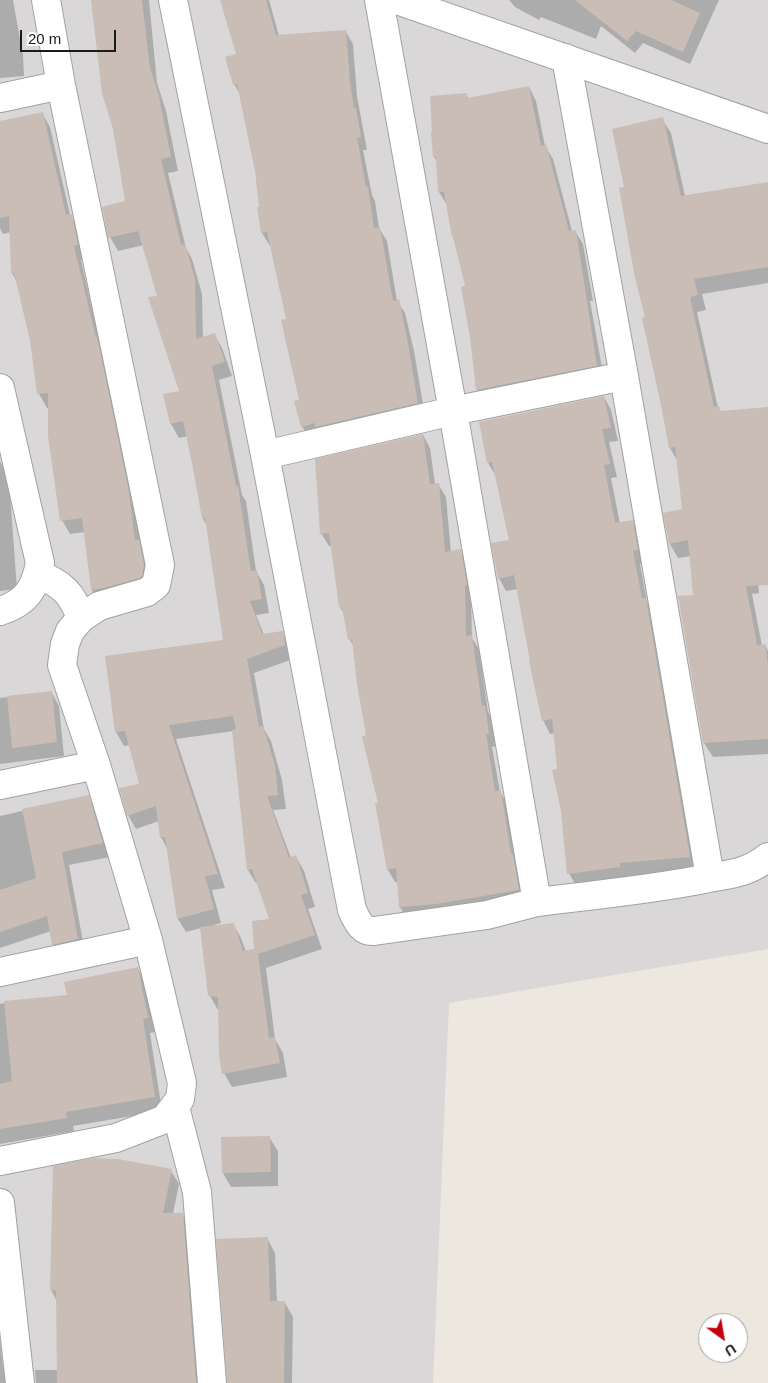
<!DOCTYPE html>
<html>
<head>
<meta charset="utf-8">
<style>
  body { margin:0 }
  #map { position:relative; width:768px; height:1383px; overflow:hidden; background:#ede8df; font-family:Arial,sans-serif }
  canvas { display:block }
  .north { position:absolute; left:698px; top:1313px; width:50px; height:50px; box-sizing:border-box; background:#fff; border:1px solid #a4a4a4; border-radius:50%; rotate:148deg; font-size:14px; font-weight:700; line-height:20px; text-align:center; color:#1b1b1b }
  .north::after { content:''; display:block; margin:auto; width:18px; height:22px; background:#c5000e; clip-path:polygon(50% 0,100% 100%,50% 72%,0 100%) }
  .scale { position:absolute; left:20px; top:30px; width:96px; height:22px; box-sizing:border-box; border:2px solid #1b1b1b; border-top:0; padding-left:6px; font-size:15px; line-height:18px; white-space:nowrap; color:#1b1b1b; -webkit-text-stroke:4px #fff; paint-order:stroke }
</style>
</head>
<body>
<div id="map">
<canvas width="768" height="1383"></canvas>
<div class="north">U</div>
<div class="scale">20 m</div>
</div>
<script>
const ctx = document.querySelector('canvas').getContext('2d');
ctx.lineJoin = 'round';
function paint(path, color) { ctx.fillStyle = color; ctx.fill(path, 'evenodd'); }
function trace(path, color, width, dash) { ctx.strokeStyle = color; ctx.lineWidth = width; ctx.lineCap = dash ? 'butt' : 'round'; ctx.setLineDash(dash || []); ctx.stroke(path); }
const residential = new Path2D(`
  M 0,0 L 768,0 L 768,949 L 449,1003 L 433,1383 L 0,1383 Z`);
const shadow = new Path2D(`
  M 0,0 L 13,0 L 23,55 L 24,76 L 0,78 Z
  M 92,0 L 149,0 L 157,83 L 166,111 L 178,171 L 168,173 L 186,248 L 192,259 L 202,294 L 203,338 L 214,334 L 222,348 L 232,376 L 219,380 L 242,495 L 246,501 L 256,571 L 264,585 L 269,613 L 256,615 L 264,635 L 282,633 L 290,647 L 293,659 L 254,673 L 264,729 L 271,741 L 282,780 L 286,809 L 273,810 L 291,858 L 296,857 L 304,871 L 315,907 L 308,909 L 322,949 L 266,968 L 275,1039 L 283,1053 L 287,1077 L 232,1087 L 224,1073 L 220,1010 L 218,1010 L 210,996 L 201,928 L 186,932 L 178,919 L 167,848 L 161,837 L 159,821 L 136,829 L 128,815 L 140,785 L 130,745 L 124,746 L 116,732 L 106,657 L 225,641 L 208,527 L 203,519 L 188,436 L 179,438 L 171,424 L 181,392 L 159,298 L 144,245 L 118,251 L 110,237 L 127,202 ZM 234,731 L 248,870 L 256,883 L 258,883 L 270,920 L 256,950 L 246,952 L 241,938 L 233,924 L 214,927 L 214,925 L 221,923 L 212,890 L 225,888 L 176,739 Z
  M 222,0 L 269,0 L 279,36 L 346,32 L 353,44 L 357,96 L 367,150 L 363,150 L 372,195 L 375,201 L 379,228 L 387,241 L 397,301 L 405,313 L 414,351 L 425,416 L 309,439 L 302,426 L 300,401 L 287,320 L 271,245 L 270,246 L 262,233 L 259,208 L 261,208 L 256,171 L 241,96 L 234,84 L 237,55 Z
  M 509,0 L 719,0 L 690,64 L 643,43 L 635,53 L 601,26 L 596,39 L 541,17 L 539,20 L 515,7 Z
  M 529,87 L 536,101 L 545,146 L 553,159 L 572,231 L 575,231 L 583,244 L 593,301 L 590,301 L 604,379 L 485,403 L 477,390 L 466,287 L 447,205 L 439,192 L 438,163 L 434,157 L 466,95 L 469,99 Z
  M 42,113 L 50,127 L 70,215 L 79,229 L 85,259 L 81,260 L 135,501 L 142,547 L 146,555 L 151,580 L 100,604 L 92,590 L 85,532 L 70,534 L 62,520 L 49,408 L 47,408 L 39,394 L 31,339 L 17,282 L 12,273 L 11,232 L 3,234 L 0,228 L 0,123 Z
  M 662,119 L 671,133 L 685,196 L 768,183 L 768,283 L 702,294 L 706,310 L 697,312 L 718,408 L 721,412 L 768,408 L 768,515 L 753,517 L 759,593 L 752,594 L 762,646 L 765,645 L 768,651 L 768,754 L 713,757 L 704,743 L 691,556 L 678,558 L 670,544 L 684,510 L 678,462 L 670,448 L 646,318 L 625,188 Z
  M 604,397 L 611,410 L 618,441 L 609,442 L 617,477 L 611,478 L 620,524 L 632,521 L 640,534 L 645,563 L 640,564 L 647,602 L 653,612 L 697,870 L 627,876 L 627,880 L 576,886 L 569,873 L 555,733 L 550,734 L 543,720 L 518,589 L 506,591 L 499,578 L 510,541 L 496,476 L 488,463 Z
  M 423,435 L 430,448 L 435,484 L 438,484 L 446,497 L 451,553 L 460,551 L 468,564 L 471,598 L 472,638 L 479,649 L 488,712 L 492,719 L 495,746 L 492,747 L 500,792 L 508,805 L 526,903 L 407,919 L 400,907 L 398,882 L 395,882 L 388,870 L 379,804 L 354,647 L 350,640 L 345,615 L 340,607 L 332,546 L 329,546 L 321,533 Z
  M 0,461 L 9,480 L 17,589 L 0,591 Z
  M 51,692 L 59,706 L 64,756 L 0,764 L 0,698 Z
  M 88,796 L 96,810 L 110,857 L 69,865 L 85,953 L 61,958 L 53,944 L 51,931 L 0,948 L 0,816 Z
  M 138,969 L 146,982 L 155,1032 L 150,1033 L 162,1111 L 73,1126 L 74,1131 L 0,1144 L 0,1004 L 12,1001 L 68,996 Z
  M 269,1137 L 278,1151 L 278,1186 L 231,1187 L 223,1173 L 222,1138 Z
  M 171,1171 L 179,1184 L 173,1214 L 182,1214 L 190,1228 L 202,1383 L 36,1383 L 35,1370 L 58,1370 L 57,1301 L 51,1290 Z
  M 267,1238 L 275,1253 L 277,1302 L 285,1303 L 293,1317 L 292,1383 L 240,1383 Z
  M 0,1340 L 3,1368 L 10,1383 L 0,1383 Z`);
const building = new Path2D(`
  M 91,0 L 142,0 L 150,68 L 159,96 L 171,157 L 161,159 L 181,245 L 185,244 L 195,279 L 196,339 L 215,333 L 225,362 L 212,366 L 236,486 L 238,486 L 251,571 L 257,570 L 262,599 L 250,601 L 262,634 L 283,631 L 285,645 L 247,659 L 259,727 L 263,726 L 275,765 L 278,795 L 267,796 L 289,858 L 296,855 L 308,893 L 301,895 L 315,935 L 258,954 L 269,1038 L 275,1037 L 280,1063 L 222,1074 L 219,1056 L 218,997 L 208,996 L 200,927 L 234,923 L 243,951 L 254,949 L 252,921 L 269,919 L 252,869 L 247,870 L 232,730 L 236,729 L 233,716 L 169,725 L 218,874 L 205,876 L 214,909 L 177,919 L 165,837 L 160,838 L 156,806 L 127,816 L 119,788 L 139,784 L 125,731 L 115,732 L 105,656 L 223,640 L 205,518 L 202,519 L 193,468 L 183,421 L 170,424 L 163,394 L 179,391 L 148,297 L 157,296 L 138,231 L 108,238 L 102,207 L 125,201 L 113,129 L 102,93 Z
  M 220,0 L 266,0 L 276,35 L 346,30 L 350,82 L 354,108 L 356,108 L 361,137 L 357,138 L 366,187 L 368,187 L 374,228 L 380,227 L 393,301 L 399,299 L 407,337 L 418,403 L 315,427 L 315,423 L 301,427 L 294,401 L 299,400 L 281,320 L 286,319 L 267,232 L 261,233 L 257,207 L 259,207 L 255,171 L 237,84 L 233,85 L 225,57 L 236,54 Z
  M 575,0 L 671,0 L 700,13 L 683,52 L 636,31 L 627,41 Z
  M 529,86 L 541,146 L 546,144 L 569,231 L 576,230 L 597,366 L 476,390 L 470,337 L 461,287 L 465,286 L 453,237 L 452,237 L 444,192 L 438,192 L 436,157 L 433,157 L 431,132 L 432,132 L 430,96 L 467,93 L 467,98 Z
  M 43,112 L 66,215 L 72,214 L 78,245 L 74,246 L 96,338 L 97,337 L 128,486 L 135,540 L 139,540 L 144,565 L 142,576 L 140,578 L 104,588 L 91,590 L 82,518 L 60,521 L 48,436 L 48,393 L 37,394 L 30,340 L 14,273 L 11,273 L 9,216 L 0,218 L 0,121 Z
  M 663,117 L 681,196 L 768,182 L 768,267 L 694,279 L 698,295 L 690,297 L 714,407 L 719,406 L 720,411 L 768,407 L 768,585 L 746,586 L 757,645 L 765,644 L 768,664 L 768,739 L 703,743 L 678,596 L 693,595 L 688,540 L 669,544 L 663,513 L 682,509 L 675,447 L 669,448 L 662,410 L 642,318 L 645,317 L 635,278 L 619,188 L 624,187 L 612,129 Z
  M 604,396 L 611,428 L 602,429 L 610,464 L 604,465 L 615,523 L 633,520 L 638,550 L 633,551 L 642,598 L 646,598 L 690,857 L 620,863 L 620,867 L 567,874 L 561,811 L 552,770 L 557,769 L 552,719 L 542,721 L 529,661 L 530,661 L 514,575 L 498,579 L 491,543 L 509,540 L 492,462 L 487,463 L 479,422 Z
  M 423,434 L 430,484 L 439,483 L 445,552 L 461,549 L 467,585 L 465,585 L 466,636 L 472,635 L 482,706 L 485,705 L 489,734 L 486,734 L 495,791 L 501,791 L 511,854 L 513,854 L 519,890 L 436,904 L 399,907 L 396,868 L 387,870 L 375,803 L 378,803 L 362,737 L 366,735 L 357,684 L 352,639 L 348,640 L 342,607 L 339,607 L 329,533 L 320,534 L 315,459 Z
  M 52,691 L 57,742 L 12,748 L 7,696 Z
  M 89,795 L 103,843 L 62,852 L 78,939 L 52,945 L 47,916 L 0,932 L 0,890 L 36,878 L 22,809 Z
  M 138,967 L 148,1018 L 143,1019 L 155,1097 L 66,1112 L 67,1118 L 0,1129 L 0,1084 L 12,1081 L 4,1001 L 67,995 L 64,982 Z
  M 270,1136 L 271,1172 L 222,1173 L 221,1137 Z
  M 94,1158 L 118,1159 L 172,1169 L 163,1213 L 183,1213 L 196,1383 L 57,1383 L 56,1291 L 50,1290 L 53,1166 Z
  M 268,1237 L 270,1301 L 285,1301 L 284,1383 L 227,1383 L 216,1239 Z`);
const minor = new Path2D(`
  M 173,0 L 265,455 L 352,910 C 357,920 361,932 374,931 L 487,915 L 537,902
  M 379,0 L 453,411 L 537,902 C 593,895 649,890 704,879 C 729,874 747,874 768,857
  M 397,0 L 768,129
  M 566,58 L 624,376 L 710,877
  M 0,98 L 61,85
  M 0,388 L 40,563 C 35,589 26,603 0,611
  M 265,455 L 453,411 L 624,376
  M 38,574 C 62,584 72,593 81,618
  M 0,785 L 96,765
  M 0,972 L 148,940
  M 175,1107 L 197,1192 L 212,1383
  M 0,1161 L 116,1138 L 165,1119 L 180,1099 L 182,1083 L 148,940 L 96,765 L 62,665 L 65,644 L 70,631 L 81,618 L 99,606 L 147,592 L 156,585 L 160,565 L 61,85 L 46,0
  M 0,1203 L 20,1383`);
paint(residential, '#d9d7d7');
paint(shadow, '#0003');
paint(building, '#c9bdb5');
trace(minor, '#a2a2a2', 30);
trace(minor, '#fff', 28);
</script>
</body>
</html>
